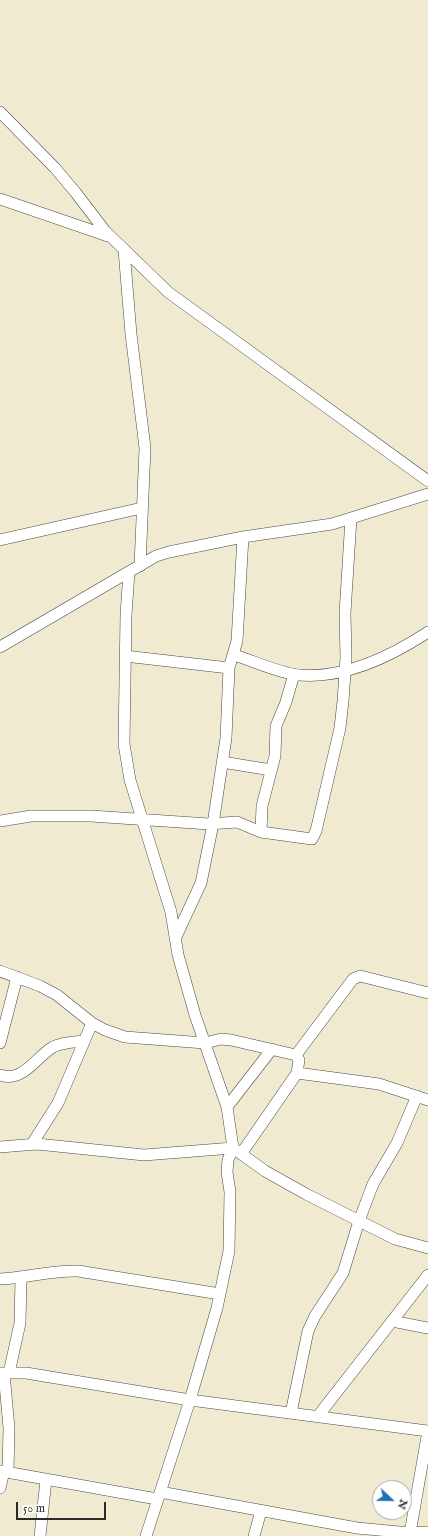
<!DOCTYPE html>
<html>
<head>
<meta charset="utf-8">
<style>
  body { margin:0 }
  #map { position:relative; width:428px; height:1536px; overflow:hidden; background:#efead0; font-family:"IM FELL English",serif }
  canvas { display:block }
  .north { position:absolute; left:372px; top:1480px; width:40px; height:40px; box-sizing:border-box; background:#fff; border:1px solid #aaa; border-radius:50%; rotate:112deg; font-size:11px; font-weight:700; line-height:16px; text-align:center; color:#2b2b2b }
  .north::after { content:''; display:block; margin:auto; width:14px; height:18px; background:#1f6fb2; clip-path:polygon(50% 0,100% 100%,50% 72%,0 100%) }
  .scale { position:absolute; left:16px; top:1502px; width:90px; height:18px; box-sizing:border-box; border:2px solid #2b2b2b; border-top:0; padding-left:5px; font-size:12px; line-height:14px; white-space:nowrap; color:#2b2b2b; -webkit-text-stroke:3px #fff; paint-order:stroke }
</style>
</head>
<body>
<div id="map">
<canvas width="428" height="1536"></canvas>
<div class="north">N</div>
<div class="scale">50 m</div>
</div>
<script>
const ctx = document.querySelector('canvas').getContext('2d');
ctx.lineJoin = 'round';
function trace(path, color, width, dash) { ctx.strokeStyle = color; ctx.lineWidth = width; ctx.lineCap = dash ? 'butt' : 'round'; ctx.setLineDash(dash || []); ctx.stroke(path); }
const street = new Path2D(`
  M 0,112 L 55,168 L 76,193 L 105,231 L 168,292 L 428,481
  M 0,199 L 108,236
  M 124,250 L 131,334 L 145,448 L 140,566
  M 0,540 L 142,508
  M 129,572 L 126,615 L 124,744 L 130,780 L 171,912 L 178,955 L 195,1015 L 227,1107 L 233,1148 L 228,1160 L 227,1172 L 230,1192 L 229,1251 L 217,1308 L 190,1400 L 146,1536
  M 0,647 L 156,556 L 169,552 L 243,537 L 332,524 L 428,494
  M 234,655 C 254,661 279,673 299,675 C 345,679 390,657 428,632
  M 125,656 L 229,668
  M 222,762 L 271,770
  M 0,821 L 31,816 L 91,816 L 209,824 L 237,822 L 261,832 L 312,839 L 316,831 L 340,728 L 343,701 L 346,658 L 345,613 L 351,518
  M 261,832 L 262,806 L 275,756 L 276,726 L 286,702 L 294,674
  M 175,939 L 201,883 L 213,824 L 226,738 L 229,668 L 237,641 L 243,537
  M 0,971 L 40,986 L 57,995 L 92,1023 L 105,1030 L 125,1037 L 205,1043 L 221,1039 L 231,1040 L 296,1055 L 299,1060 L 297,1073 L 241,1154
  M 0,1043 L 17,977
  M 296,1055 L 353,979 L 360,976 L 428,993
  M 297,1073 L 379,1084 L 428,1100
  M 0,1075 C 23,1083 36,1057 53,1047 C 63,1042 74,1042 84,1041
  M 227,1107 L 272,1049
  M 32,1144 L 58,1103 L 92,1023
  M 0,1147 L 37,1144 L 144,1155 L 233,1148 L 265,1171 L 306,1194 L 395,1239 L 428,1248
  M 0,1279 C 26,1278 52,1270 78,1271 L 220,1294
  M 392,1321 L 428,1328
  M 0,1373 L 26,1373 L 190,1400 L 428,1431
  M 4,1373 L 9,1428 L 8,1472
  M 9,1373 L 20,1323 L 21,1278
  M 291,1413 L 308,1331 L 315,1316 L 343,1273 L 359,1221 L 373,1184 L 397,1143 L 417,1096
  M 318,1416 L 428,1275
  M 0,1471 L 157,1499
  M 0,1488 L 4,1471
  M 160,1492 L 357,1528 L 410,1533 L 428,1532
  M 410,1533 L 428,1431
  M 40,1536 L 46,1480
  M 254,1536 L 261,1511`);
trace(street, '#484844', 12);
trace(street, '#fff', 11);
</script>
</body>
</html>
